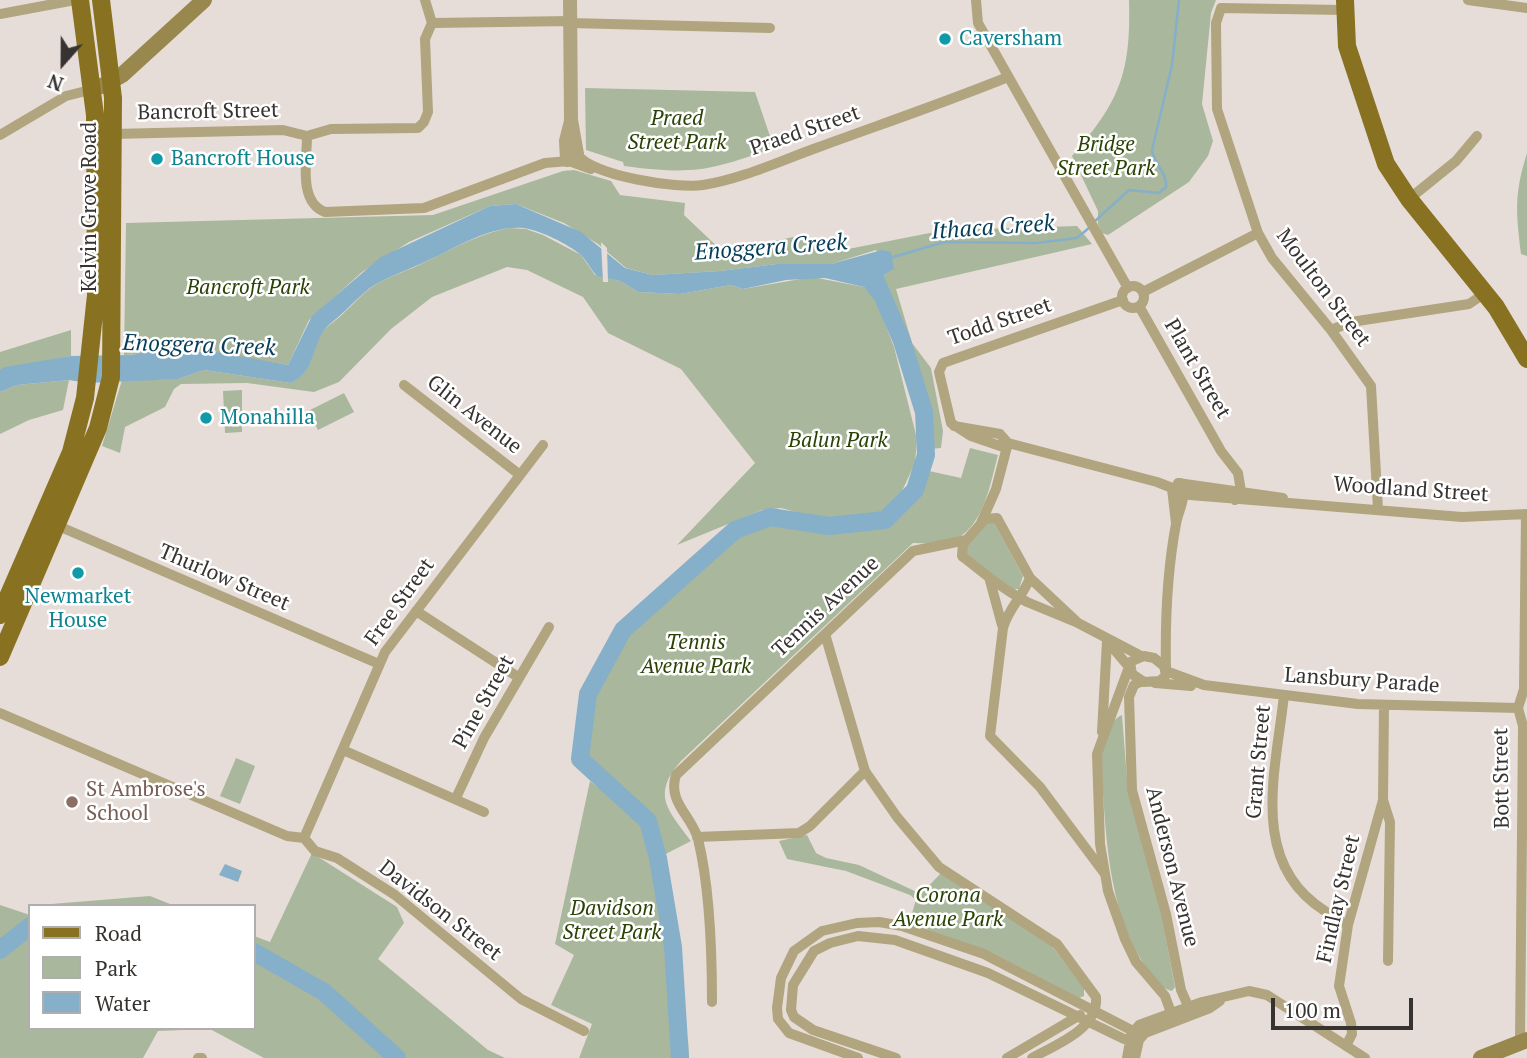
<!DOCTYPE html>
<html>
<head>
<meta charset="utf-8">
<style>
  body { margin:0 }
  #map { position:relative; width:1527px; height:1058px; overflow:hidden; background:#e7ddd8; font-family:"PT Serif",serif }
  canvas { display:block }
  .legend { position:absolute; left:28px; top:904px; width:228px; height:126px; box-sizing:border-box; background:#fff; border:2px solid #afadad; margin:0; padding:9px 12px; list-style:none; font-size:21px; color:#373331 }
  .legend li { display:flex; align-items:center; gap:14px; height:35px }
  .legend b { width:35px; border:2px solid #afadad }
  .north { position:absolute; left:28px; top:28px; width:70px; height:70px; -webkit-text-stroke:5px #fff; paint-order:stroke; rotate:201deg; font-size:19px; font-weight:700; line-height:28px; text-align:center; color:#373331 }
  .north::after { content:''; display:block; margin:auto; width:24px; height:32px; background:#373331; clip-path:polygon(50% 0,100% 100%,50% 72%,0 100%) }
  .scale { position:absolute; left:1271px; top:998px; width:142px; height:32px; box-sizing:border-box; border:4px solid #373331; border-top:0; padding-left:9px; font-size:21px; line-height:24px; white-space:nowrap; color:#373331; -webkit-text-stroke:5px #fff; paint-order:stroke }
</style>
</head>
<body>
<div id="map">
<canvas width="1527" height="1058"></canvas>
<ul class="legend">
<li><b style="height:9px;background:#887221"></b>Road</li>
<li><b style="height:19px;background:#a9b79c"></b>Park</li>
<li><b style="height:19px;background:#86afc9"></b>Water</li>
</ul>
<div class="north">N</div>
<div class="scale">100 m</div>
</div>
<script>
const ctx = document.querySelector('canvas').getContext('2d');
ctx.lineJoin = 'round';
function paint(path, color) { ctx.fillStyle = color; ctx.fill(path, 'evenodd'); }
function trace(path, color, width, dash) { ctx.strokeStyle = color; ctx.lineWidth = width; ctx.lineCap = dash ? 'butt' : 'round'; ctx.setLineDash(dash || []); ctx.stroke(path); }
function drawText(font, color, halo, rows, align = 'center') {
  ctx.font = font + ' "PT Serif",serif'; ctx.lineWidth = 5; ctx.setLineDash([]); ctx.textBaseline = 'middle'; ctx.strokeStyle = halo; ctx.fillStyle = color; for (const [text, x, y, turn = 0] of rows) {
    ctx.save(); ctx.translate(x, y); ctx.rotate((+turn || 0) * Math.PI / 180); ctx.textAlign = isNaN(turn) ? turn : align; if (halo) ctx.strokeText(text, 0, 0); ctx.fillText(text, 0, 0); ctx.restore();
  }
}
const green = new Path2D(`
  M 1129,0 L 1216,0 L 1211,13 L 1202,104 L 1213,141 L 1208,156 L 1189,182 L 1108,235 L 1102,233 L 1098,224 L 1098,211 L 1072,156 C 1120,101 1131,73 1129,0 Z
  M 585,88 L 755,92 L 774,148 C 709,171 693,175 624,166 L 623,162 L 586,150 Z
  M 1527,153 L 1527,256 L 1521,254 C 1516,212 1514,194 1527,153 Z
  M 574,170 L 611,181 L 620,195 L 685,203 L 684,215 L 723,252 L 793,237 L 838,251 L 945,230 L 1077,226 L 1092,244 L 896,289 L 912,343 L 931,368 L 943,431 L 941,448 L 930,449 C 927,391 903,341 882,288 L 882,279 L 888,271 L 876,250 L 831,264 L 777,264 L 720,271 L 653,275 L 626,268 L 598,244 L 564,223 L 516,204 L 490,206 L 409,242 L 362,272 L 309,320 L 288,365 L 200,351 L 124,355 L 126,223 L 433,215 L 563,171 Z
  M 510,228 L 526,229 L 543,235 L 581,255 L 595,275 L 620,281 L 638,292 L 680,294 L 731,285 L 743,289 L 812,277 L 864,287 L 875,298 L 894,347 L 917,439 L 915,463 L 896,504 L 879,516 L 868,517 L 822,519 L 781,508 L 762,510 L 677,545 L 755,463 L 681,369 L 608,333 L 583,297 L 527,270 L 507,267 L 432,297 L 391,329 L 339,382 L 314,392 L 247,383 L 181,384 L 174,389 L 165,407 L 125,427 L 120,453 L 102,446 L 122,380 L 178,379 L 204,370 L 291,383 C 318,371 309,338 332,323 C 346,313 357,298 372,287 C 386,277 405,272 421,264 C 449,251 479,233 510,228 Z
  M 71,330 L 71,356 L 0,370 L 0,352 Z
  M 69,380 L 63,410 L 29,420 L 0,434 L 0,392 L 17,385 Z
  M 242,390 L 242,432 L 225,433 L 223,391 Z
  M 344,393 L 354,412 L 318,430 L 308,411 Z
  M 970,448 L 998,455 C 990,484 983,535 946,542 C 936,544 924,543 913,543 L 681,761 C 651,795 668,810 691,841 L 658,858 L 648,821 L 580,759 L 588,694 L 623,630 L 735,530 L 770,517 L 829,526 L 884,520 L 915,490 L 926,455 L 929,471 L 961,478 Z
  M 993,521 L 1023,576 L 1019,589 L 1014,589 L 966,556 L 965,547 L 986,523 Z
  M 1122,715 L 1127,779 L 1157,891 L 1175,987 L 1172,991 C 1161,989 1151,976 1145,966 C 1106,906 1106,831 1101,761 C 1103,747 1107,721 1122,715 Z
  M 236,758 L 255,766 L 240,804 L 220,796 Z
  M 590,781 L 647,827 L 666,942 L 670,1020 L 688,1040 L 689,1058 L 579,1058 L 592,1024 L 551,1005 L 574,955 L 555,944 Z
  M 807,835 L 816,853 L 826,858 L 859,865 L 921,894 L 941,873 L 1052,946 L 1084,988 L 1084,996 L 1079,998 L 993,953 L 909,923 L 916,900 L 910,895 L 846,871 L 787,859 L 779,841 Z
  M 312,853 L 397,907 L 404,923 L 378,959 L 488,1050 L 505,1058 L 264,1058 L 210,1029 L 158,1031 L 143,1058 L 0,1058 L 0,905 L 30,915 L 30,1028 L 254,1028 L 254,936 L 270,942 Z
  M 150,896 L 175,906 L 39,906 L 39,905 Z`);
const water = new Path2D(`
  M 516,204 L 581,232 L 625,268 L 653,275 L 720,271 L 777,264 L 831,264 L 882,250 L 891,252 L 894,269 C 878,275 881,286 887,300 L 877,303 L 864,287 L 825,278 L 786,280 L 743,289 L 731,285 L 680,294 L 638,292 L 620,281 L 597,276 C 591,270 587,261 581,255 C 568,244 540,230 523,228 C 487,225 450,252 418,265 C 403,272 384,278 370,288 C 357,298 344,313 331,323 C 310,340 318,371 291,383 L 204,370 L 178,379 L 87,383 L 69,380 L 17,385 L 0,392 L 0,370 L 5,367 L 71,356 L 131,355 L 160,350 L 216,352 L 288,365 L 312,316 L 381,257 L 490,206 Z
  M 225,864 L 242,871 L 238,882 L 219,875 Z`);
const pier = new Path2D(`
  M 601,242 L 607,248 L 608,282 L 603,282 Z`);
const stream = new Path2D(`
  M 1094,222 L 1129,190 L 1159,193 L 1166,187 C 1167,172 1154,164 1152,150 L 1172,65 L 1179,0
  M 890,258 L 944,242 L 1036,243 L 1077,238 L 1090,227`);
const river = new Path2D(`
  M 0,950 L 30,926
  M 254,952 L 324,992 L 397,1058
  M 680,1058 L 673,947 L 658,858 L 648,821 L 580,759 L 588,694 L 623,630 L 735,530 L 770,517 L 829,526 L 885,520 L 915,490 L 926,455 L 924,412 L 902,341 L 876,281`);
const minor = new Path2D(`
  M 976,0 L 978,23 L 1128,288
  M 1468,0 L 1527,8
  M 1344,10 L 1221,8 L 1216,23 L 1217,109 L 1258,233 L 1272,258 L 1331,330 L 1371,386 L 1378,509
  M 0,14 L 75,0
  M 432,23 L 570,21
  M 570,23 L 770,28
  M 113,134 L 283,130 L 307,136 L 331,129 L 418,128 L 424,122 L 428,112 L 425,39 L 432,23 L 425,0
  M 0,135 L 66,96 L 94,89
  M 307,136 C 307,160 298,202 325,212 L 424,208 L 545,163 L 569,161 L 591,169
  M 577,154 C 591,176 678,189 703,185 C 742,179 782,160 819,147 C 882,124 946,102 1008,77
  M 1409,199 L 1456,161 L 1477,136
  M1122 297a11 11 0 1 1 22 0a11 11 0 1 1-22 0Z
  M 1143,292 L 1258,233
  M 1139,306 L 1221,451 L 1238,473 L 1241,491 L 1235,500
  M 1331,330 L 1351,322 L 1469,304 L 1485,293
  M 404,385 L 520,475
  M 954,426 L 1000,434 L 1008,443 L 1157,482 L 1190,495 L 1462,517 L 1527,514
  M 1006,448 L 971,436 L 951,423 L 939,372 L 943,363 L 1123,300
  M 1178,483 L 1283,498
  M 981,523 L 996,489 L 1008,443
  M 56,525 L 379,664
  M 989,577 L 1002,625
  M 1030,578 L 1078,623 L 1141,656
  M 416,611 L 518,677
  M 1078,623 L 1027,602 C 1004,590 982,572 962,556 L 963,544 L 985,519 L 997,518 L 1030,578 C 1023,596 1008,609 1003,628 L 990,736 L 1040,787 L 1105,874
  M 825,634 L 865,771 L 897,817 L 939,867 L 1057,944 L 1096,997 C 1099,1029 1055,1045 1032,1058
  M 1108,642 L 1129,667
  M 1144,656 L 1154,658 L 1164,666 L 1166,675 L 1160,681 L 1144,682 L 1132,674 L 1130,662 Z
  M 1129,667 L 1097,754 L 1100,844 L 1108,891 L 1125,939 L 1136,962 L 1165,996 L 1174,1021
  M 1166,670 C 1165,622 1167,572 1176,524 C 1179,508 1187,499 1181,483 L 1172,489 L 1176,523
  M 1166,671 L 1204,685 L 1358,704 L 1518,708
  M 1142,681 L 1134,685 L 1129,697 L 1132,790 L 1166,914 L 1181,990 L 1192,1015
  M 1155,683 L 1191,686
  M 1284,695 C 1276,771 1248,863 1325,911 C 1332,916 1339,921 1348,925
  M 0,713 L 287,836 L 304,838
  M 1102,732 L 1107,641
  M 343,750 L 484,812
  M 456,798 L 484,738 L 549,627
  M 1383,800 L 1390,822 L 1388,961
  M 697,837 L 799,833 L 810,826 L 865,771
  M 304,838 L 385,652 L 543,445
  M 304,838 L 315,851 L 337,858 L 395,895 L 521,999 L 584,1031
  M 712,1002 C 712,952 710,888 698,839 C 692,816 667,802 676,775 L 913,551 L 966,540
  M 1520,1042 L 1523,726 L 1518,708 L 1524,689 L 1526,515
  M 1346,1046 L 1352,1034 L 1351,1023 L 1339,986 L 1348,925 L 1383,800 L 1384,706
  M 198,1058 L 202,1058
  M 858,1058 L 789,1033 L 778,1019 L 777,1008 L 781,978 L 794,951 L 822,931 L 857,923 L 879,922 L 902,926 L 984,954 L 1133,1031 L 1139,1040
  M 896,1058 L 813,1030 L 794,1017 L 791,1010 L 793,985 L 814,951 L 830,943 L 858,936 L 895,940 L 988,973 L 1124,1039 L 1139,1040
  M 1007,1058 L 1080,1015
  M 1127,1058 L 1131,1035 L 1139,1025 L 1202,1002 L 1249,991 L 1267,995 L 1365,1058
  M 1135,1058 L 1139,1040 L 1145,1033 L 1210,1008 L 1220,1001`);
const tertiary = new Path2D(`
  M 570,0 L 571,120 L 577,154
  M 571,121 L 566,141 L 567,160 L 577,154`);
const secondary = new Path2D(`
  M 102,86 L 122,75 L 204,0
  M 1481,1058 L 1527,1040`);
const primary = new Path2D(`
  M 1345,0 L 1347,46 L 1386,164 L 1409,199 L 1496,307 L 1527,359
  M 0,615 L 71,452 L 85,398 L 96,295 L 95,115 L 80,0
  M 0,657 L 98,428 L 111,377 L 113,98 L 101,0`);
const markers = [
  [945,39,7,"#0f9aa8"],
  [157,159,7,"#0f9aa8"],
  [206,418,7,"#0f9aa8"],
  [78,573,7,"#0f9aa8"],
  [72,802,7,"#8d6e63"]
];
const cultureNames = [
  ["Caversham",959,39],
  ["Bancroft House",171,159],
  ["Monahilla",220,418],
  ["Newmarket",78,597,"center"],
  ["House",78,621,"center"]
];
const streetNames = [
  ["Bancroft Street",208,112,-1],
  ["Praed Street",805,131,-19],
  ["Kelvin Grove Road",90,207,-90],
  ["Moulton Street",1323,288,53],
  ["Todd Street",1000,322,-19],
  ["Plant Street",1197,369,60],
  ["Glin Avenue",474,415,38],
  ["Woodland Street",1411,490,4],
  ["Thurlow Street",224,578,23],
  ["Free Street",400,602,-54],
  ["Tennis Avenue",826,607,-43],
  ["Lansbury Parade",1362,681,4],
  ["Pine Street",484,702,-61],
  ["Grant Street",1259,762,-85],
  ["Bott Street",1502,778,-91],
  ["Anderson Avenue",1172,867,76],
  ["Findlay Street",1339,899,-77],
  ["Davidson Street",440,911,38]
];
const parkNames = [
  ["Praed",677,119],
  ["Street Park",677,143],
  ["Bridge",1106,145],
  ["Street Park",1106,169],
  ["Bancroft Park",248,288],
  ["Balun Park",838,441],
  ["Tennis",696,643],
  ["Avenue Park",696,667],
  ["Corona",948,896],
  ["Avenue Park",948,920],
  ["Davidson",612,909],
  ["Street Park",612,933]
];
const educationNames = [
  ["St Ambrose's",86,790],
  ["School",86,814]
];
const waterNames = [
  ["Ithaca Creek",993,228,-4],
  ["Enoggera Creek",771,248,-4],
  ["Enoggera Creek",199,346,2]
];
paint(green, '#a9b79c');
paint(water, '#86afc9');
paint(pier, '#e7ddd8');
trace(stream, '#86afc9', 2.5);
trace(river, '#86afc9', 18);
trace(minor, '#b0a57f', 10);
trace(tertiary, '#b0a57f', 14);
trace(secondary, '#99884d', 16);
trace(primary, '#887221', 18);
for (const [x, y, r, color] of markers) { const dot = new Path2D(); dot.arc(x, y, r, 0, 2 * Math.PI); ctx.fillStyle = color; ctx.fill(dot); trace(dot, '#fff', 2.5); }
drawText('21px', '#0d838f', '#fff', cultureNames, 'left');
drawText('21px', '#373331', '#fff', streetNames);
drawText('italic 21px', '#2a4204', '#fff', parkNames);
drawText('21px', '#785e54', '#fff', educationNames, 'left');
drawText('italic 23px', '#063e59', '#fff', waterNames);
</script>
</body>
</html>
